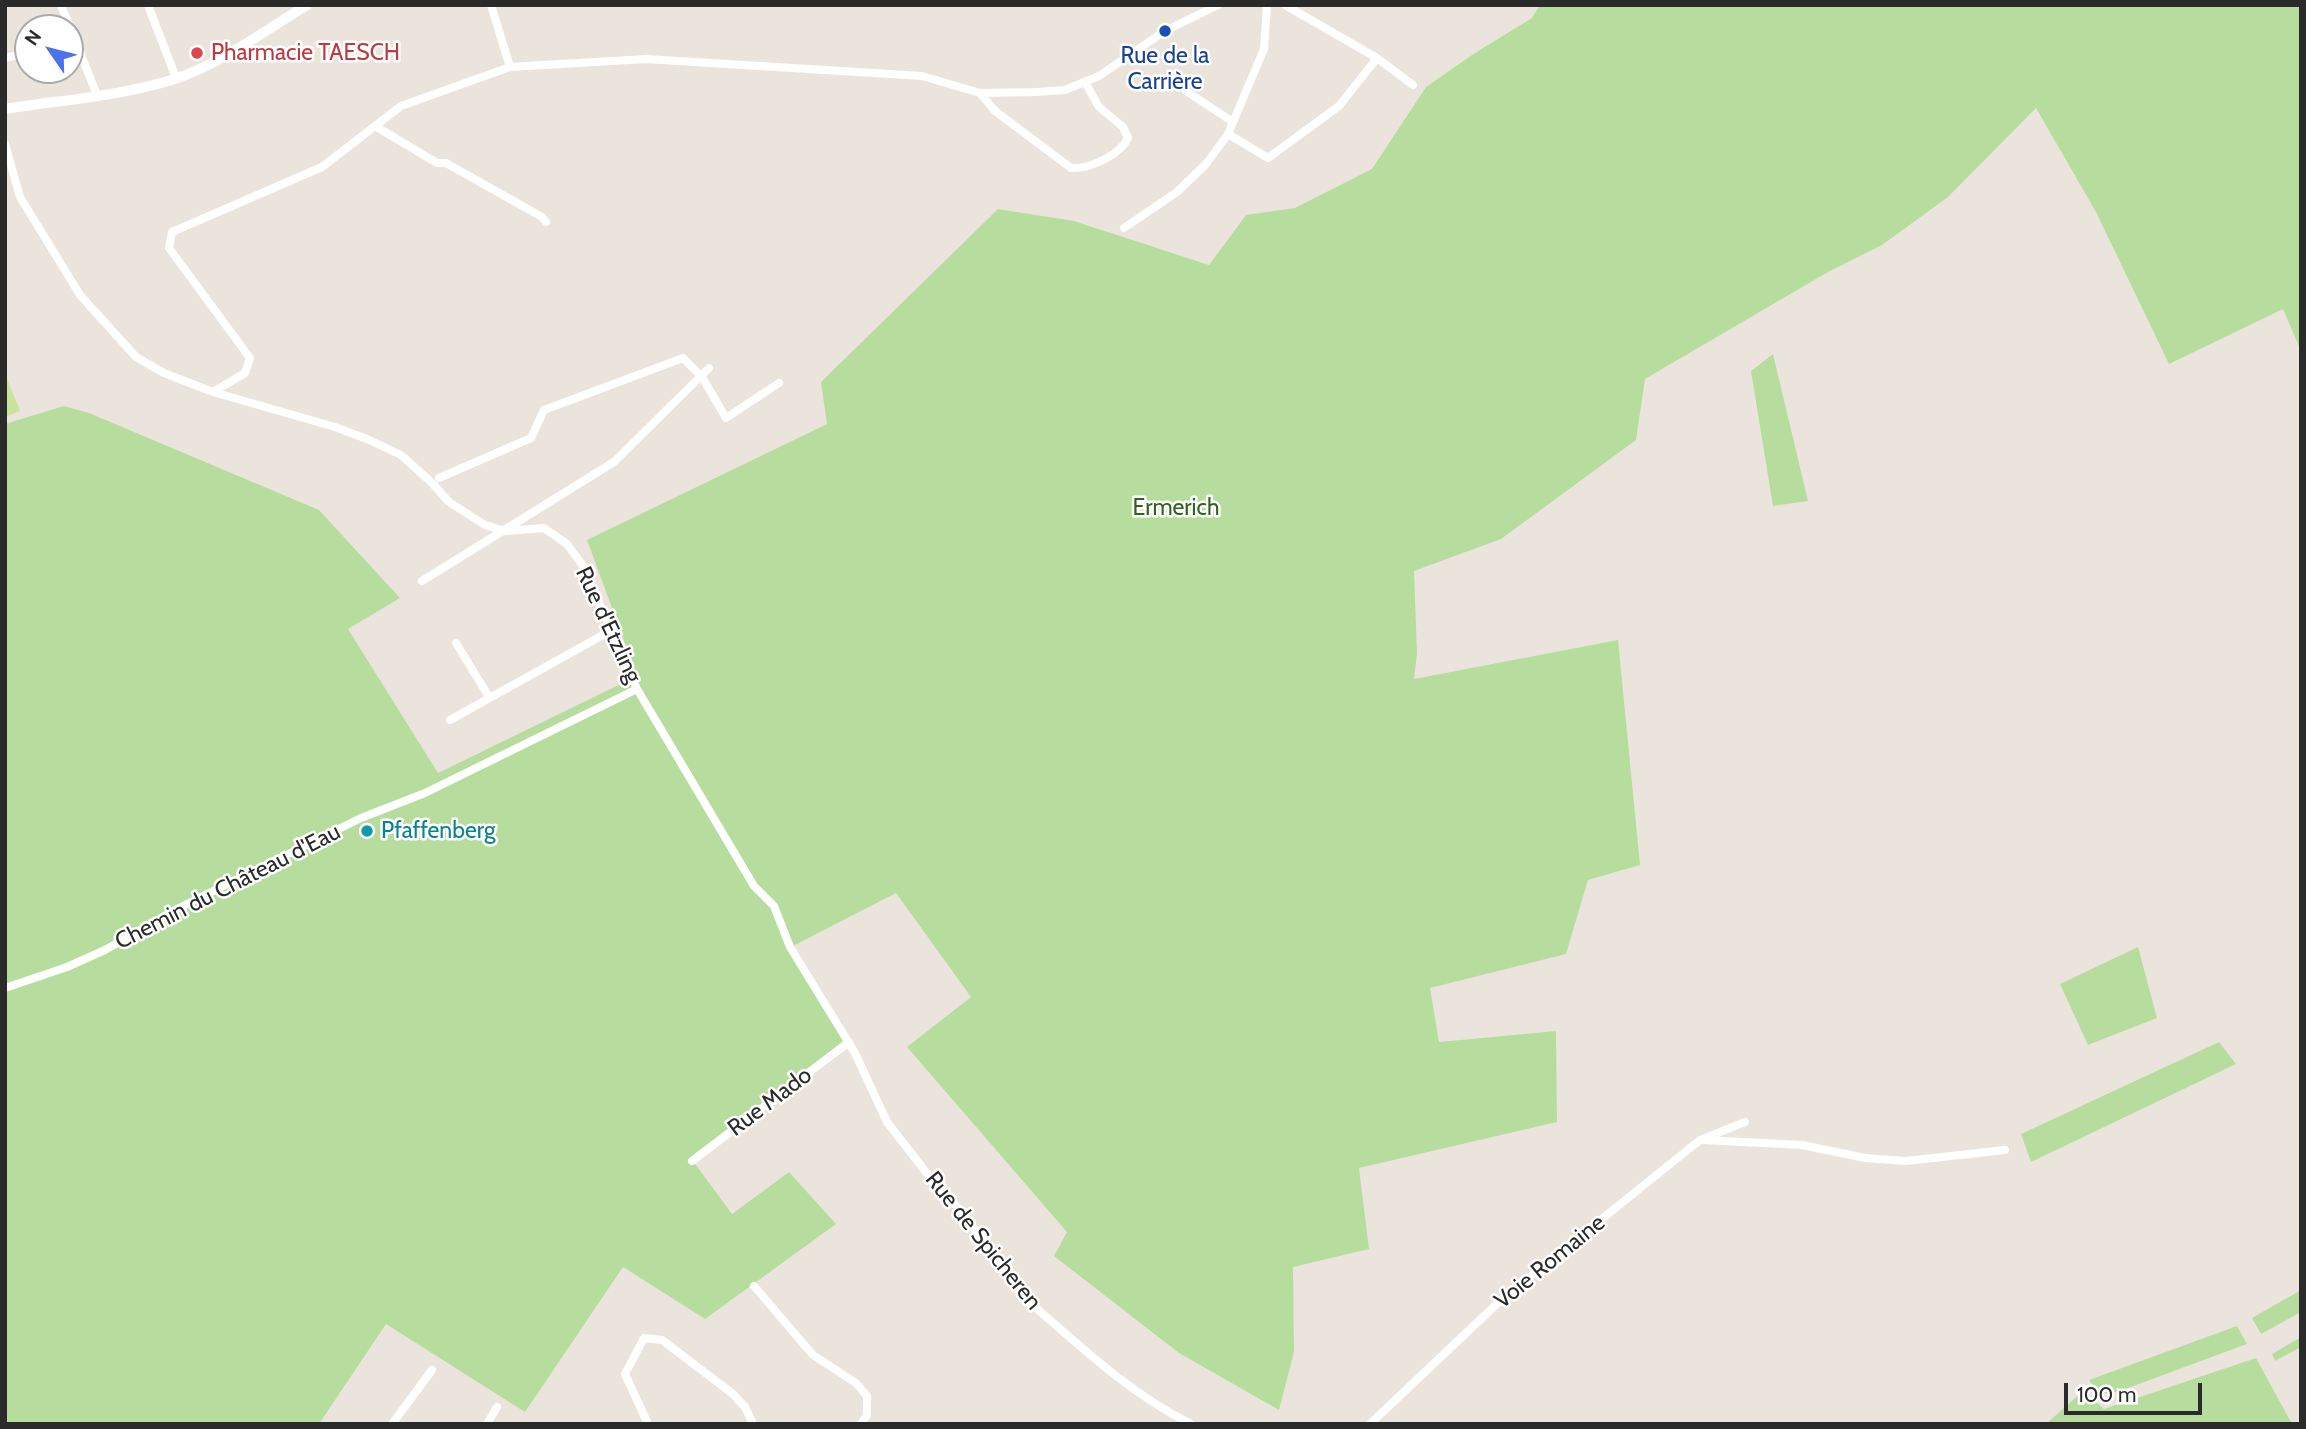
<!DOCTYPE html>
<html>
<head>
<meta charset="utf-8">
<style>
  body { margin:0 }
  #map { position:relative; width:2306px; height:1429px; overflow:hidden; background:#ebe4dd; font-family:Cabin,sans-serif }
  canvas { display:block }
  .frame { position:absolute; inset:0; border:7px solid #2a2a2a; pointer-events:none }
  .north { position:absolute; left:14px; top:14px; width:70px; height:70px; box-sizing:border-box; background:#fff; border:2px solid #aaa; border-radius:50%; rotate:305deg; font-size:19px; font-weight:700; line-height:28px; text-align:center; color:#2a2a2a }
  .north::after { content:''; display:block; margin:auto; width:24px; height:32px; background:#4a72eb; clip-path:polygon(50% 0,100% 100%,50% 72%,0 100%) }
  .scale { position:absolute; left:2064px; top:1383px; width:138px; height:32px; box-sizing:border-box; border:4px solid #2a2a2a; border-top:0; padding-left:9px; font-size:21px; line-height:24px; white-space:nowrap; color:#2a2a2a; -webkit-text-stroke:5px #fff; paint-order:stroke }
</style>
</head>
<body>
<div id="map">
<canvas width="2306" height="1429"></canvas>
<div class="frame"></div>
<div class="north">N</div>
<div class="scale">100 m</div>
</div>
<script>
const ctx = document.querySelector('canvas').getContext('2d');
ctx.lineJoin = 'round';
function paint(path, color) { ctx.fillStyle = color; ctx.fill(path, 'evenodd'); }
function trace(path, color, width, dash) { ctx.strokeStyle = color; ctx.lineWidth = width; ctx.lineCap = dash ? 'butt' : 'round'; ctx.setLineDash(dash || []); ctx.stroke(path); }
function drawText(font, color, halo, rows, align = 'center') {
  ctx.font = font + ' Cabin,sans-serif'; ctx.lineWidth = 5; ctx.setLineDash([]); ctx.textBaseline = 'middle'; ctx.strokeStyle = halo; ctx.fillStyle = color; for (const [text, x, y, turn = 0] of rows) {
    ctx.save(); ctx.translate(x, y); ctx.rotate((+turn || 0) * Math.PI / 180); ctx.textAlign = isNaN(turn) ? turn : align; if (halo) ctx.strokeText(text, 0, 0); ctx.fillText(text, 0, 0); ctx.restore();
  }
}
const green = new Path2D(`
  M 1540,5 L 2301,5 L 2301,351 L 2283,309 L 2169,364 L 2096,212 L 2036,108 L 1948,197 L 1882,245 L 1828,272 L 1645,379 L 1636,440 L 1501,539 L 1414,571 L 1417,653 L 1414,679 L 1618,640 L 1640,865 L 1588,880 L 1566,954 L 1430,988 L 1439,1042 L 1556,1031 L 1557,1122 L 1359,1168 L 1369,1249 L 1293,1267 L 1294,1352 L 1279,1410 L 1179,1353 L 1054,1256 L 1067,1232 L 907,1047 L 971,997 L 896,893 L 791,947 L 849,1042 L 693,1161 L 732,1214 L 789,1172 L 836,1224 L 705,1319 L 623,1267 L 525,1412 L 386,1324 L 319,1424 L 5,1424 L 5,424 L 64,406 L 89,413 L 319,510 L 400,598 L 348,629 L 438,773 L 637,676 L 587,540 L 827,424 L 821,382 L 998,209 L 1074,221 L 1209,265 L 1246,215 L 1295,208 L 1372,169 L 1426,87 L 1475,53 L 1532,18 Z
  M 1773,354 L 1808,501 L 1773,506 L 1751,371 Z
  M 2138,947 L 2157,1018 L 2088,1045 L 2060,984 Z
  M 2219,1042 L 2236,1064 L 2031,1162 L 2021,1134 Z
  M 2301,1290 L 2301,1312 L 2261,1334 L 2252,1318 Z
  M 2237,1326 L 2247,1344 L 2117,1392 L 2098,1394 L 2089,1380 Z
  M 2301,1337 L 2301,1347 L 2275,1361 L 2272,1354 Z
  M 2256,1358 L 2292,1424 L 2046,1424 L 2083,1391 L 2104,1409 Z`);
const pitch = new Path2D(`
  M 5,374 L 20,411 L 5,417 Z`);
const street = new Path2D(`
  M 61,5 L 97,95
  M 148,5 L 176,78
  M 491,5 L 510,67 L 646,59 L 922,76 L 980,93 L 1037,92 L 1065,90 L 1099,76 L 1165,31 L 1218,5
  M 1285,5 L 1377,58 L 1413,85
  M 70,55 L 81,54
  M 5,58 L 28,53
  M 1186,91 L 1233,122
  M 980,93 L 995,111 L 1071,168 C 1090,169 1120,155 1128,138 L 1123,127 L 1099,107 L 1085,82
  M 375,126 L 437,163 L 446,163 L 542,217 L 546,222
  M 1228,134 L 1268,158 L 1339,106 L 1377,58
  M 5,144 L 20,197 L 80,295 L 136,357 L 164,373 L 213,392 L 335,427 L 367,439 L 401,455 L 431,482 L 449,502 L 485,525 L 505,531 L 544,528 L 567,544 L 583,566 L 637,689 L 754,886 L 774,906 L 790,947 L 855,1053 L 887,1122 L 929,1176 L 966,1217 L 1015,1287 L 1028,1301 C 1080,1346 1129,1393 1191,1424
  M 1124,228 L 1177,192 L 1206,164 L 1228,134 L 1264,49 L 1267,5
  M 213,392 L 245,373 L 250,358 L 169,248 L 172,232 L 322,167 L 401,106 L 510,67
  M 439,478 L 531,438 L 544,410 L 683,358 L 702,377 L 726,418 L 779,383
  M 422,581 L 614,462 L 709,368
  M 456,643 L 489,697
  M 450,720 L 612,630
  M 5,988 L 67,967 L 105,950 L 177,909 L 361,818 L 425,793 L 637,689
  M 1703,1140 L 1802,1145 L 1865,1158 L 1906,1161 L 2005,1150
  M 692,1161 L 849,1042
  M 754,1286 L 813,1355 L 856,1383 L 867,1396 L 867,1415 L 861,1424
  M 392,1424 L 432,1370
  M 487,1424 L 497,1407
  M 648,1424 L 625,1374 L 644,1338 L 662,1340 L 733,1394 L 745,1407 L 753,1424
  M 1370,1424 L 1501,1300 L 1700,1140 L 1745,1122`);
const secondary = new Path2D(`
  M 5,109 C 61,100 121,96 175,79 C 220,64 266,30 307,5`);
const markers = [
  [1165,31,7,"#1a4fb4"],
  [197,53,7,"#e0444e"],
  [367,831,7,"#0f9aa8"]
];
const healthNames = [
  ["Pharmacie TAESCH",211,53]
];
const transitNames = [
  ["Rue de la",1165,56],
  ["Carrière",1165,82]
];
const parkNames = [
  ["Ermerich",1176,508]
];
const streetNames = [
  ["Rue d'Etzling",608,625,65],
  ["Chemin du Château d'Eau",228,887,-27],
  ["Rue Mado",770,1102,-37],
  ["Rue de Spicheren",983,1241,51],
  ["Voie Romaine",1550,1262,-39]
];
const cultureNames = [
  ["Pfaffenberg",381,831]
];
paint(green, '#b7dd9e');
paint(pitch, '#c9e39a');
trace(street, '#fff', 8);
trace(secondary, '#fff', 10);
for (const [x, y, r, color] of markers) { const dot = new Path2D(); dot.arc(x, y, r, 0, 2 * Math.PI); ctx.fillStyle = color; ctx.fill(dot); trace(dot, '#fff', 2.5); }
drawText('23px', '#be3a42', '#fff', healthNames, 'left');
drawText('23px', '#164399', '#fff', transitNames);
drawText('23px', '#316120', '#fff', parkNames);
drawText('23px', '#2a2a2a', '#fff', streetNames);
drawText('23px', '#0d838f', '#fff', cultureNames, 'left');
</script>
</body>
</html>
